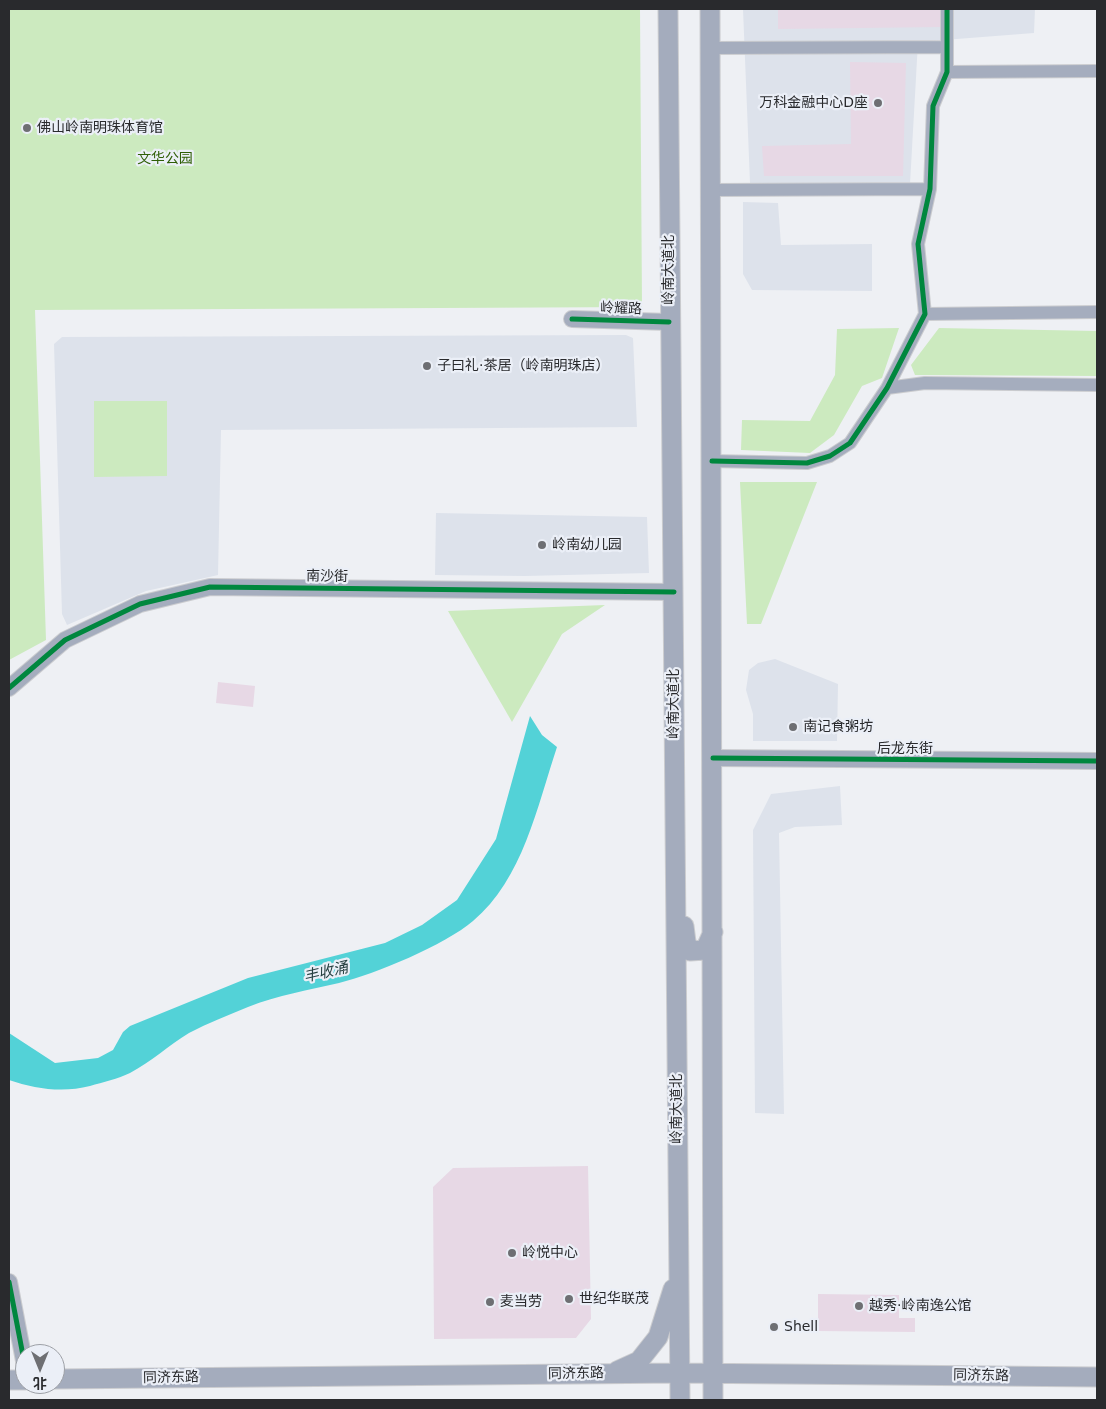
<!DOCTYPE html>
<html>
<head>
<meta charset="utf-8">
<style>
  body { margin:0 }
  #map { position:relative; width:1106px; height:1409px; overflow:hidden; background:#eef0f4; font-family:"DejaVu Sans","Noto Sans SC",sans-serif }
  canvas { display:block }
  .frame { position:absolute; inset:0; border:10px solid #292a2d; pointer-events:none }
  .north { position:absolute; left:15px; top:1344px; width:50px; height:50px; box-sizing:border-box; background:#ebeff7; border:1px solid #9da0a6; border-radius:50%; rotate:180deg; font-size:14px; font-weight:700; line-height:20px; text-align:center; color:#292a2d }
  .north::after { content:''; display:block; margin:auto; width:18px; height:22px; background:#6e6f73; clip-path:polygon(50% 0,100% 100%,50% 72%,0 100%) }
</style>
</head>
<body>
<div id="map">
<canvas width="1106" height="1409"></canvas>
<div class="frame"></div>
<div class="north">北</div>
</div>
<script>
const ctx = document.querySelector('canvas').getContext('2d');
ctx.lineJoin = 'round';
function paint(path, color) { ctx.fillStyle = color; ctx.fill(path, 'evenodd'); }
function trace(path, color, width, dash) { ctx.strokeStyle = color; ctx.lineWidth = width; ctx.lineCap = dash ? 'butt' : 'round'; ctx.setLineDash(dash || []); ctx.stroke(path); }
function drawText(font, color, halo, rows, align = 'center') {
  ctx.font = font + ' "DejaVu Sans","Noto Sans SC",sans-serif'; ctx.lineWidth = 4.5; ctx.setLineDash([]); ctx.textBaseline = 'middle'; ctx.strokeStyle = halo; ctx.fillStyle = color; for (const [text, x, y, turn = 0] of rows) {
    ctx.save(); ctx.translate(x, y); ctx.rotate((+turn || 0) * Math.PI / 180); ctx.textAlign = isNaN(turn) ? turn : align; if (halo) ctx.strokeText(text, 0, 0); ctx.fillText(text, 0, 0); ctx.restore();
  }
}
const built = new Path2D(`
  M 743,9 L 1035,9 L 1034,33 L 918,42 L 910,184 L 750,183 Z
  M 743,202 L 778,203 L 781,245 L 872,244 L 872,291 L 752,290 L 743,274 Z
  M 626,335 L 633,338 L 637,427 L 221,430 L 218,575 L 146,591 L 67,625 L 62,614 L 54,344 L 62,337 Z
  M 436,513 L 647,517 L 649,573 L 525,576 L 435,575 Z
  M 775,659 L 838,684 L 837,741 L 753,741 L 753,714 L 746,690 L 749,670 L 758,663 Z
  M 840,786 L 842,825 L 795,827 L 779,833 L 784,1114 L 755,1113 L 753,830 L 771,794 Z`);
const green = new Path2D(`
  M 9,9 L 640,9 L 642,307 L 35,310 L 46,640 L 9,660 Z
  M 899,328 L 882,378 L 862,386 L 834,435 L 810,453 L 741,450 L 742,420 L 810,421 L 835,375 L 837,329 Z
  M 939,328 L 1097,331 L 1097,376 L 915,375 L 911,365 Z
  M 94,401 L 167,401 L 167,476 L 94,477 Z
  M 740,482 L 817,482 L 761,624 L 747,624 Z
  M 605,605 L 562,634 L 512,722 L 448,611 Z`);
const water = new Path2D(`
  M 530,716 L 542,735 L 557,747 C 537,807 523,879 473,921 C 445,945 375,974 339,983 C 309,990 278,995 248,1007 C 229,1015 208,1023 189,1033 C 169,1045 151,1062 130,1073 C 118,1079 103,1082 90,1086 C 63,1093 35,1089 9,1080 L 9,1033 L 55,1063 L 98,1058 L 113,1050 L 123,1032 L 130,1026 L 248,978 L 385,943 L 422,925 L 457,900 L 496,839 Z`);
const building = new Path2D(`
  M 778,9 L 943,9 L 943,27 L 778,29 Z
  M 850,62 L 906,63 L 903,176 L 764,176 L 762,146 L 851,144 Z
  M 218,682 L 255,686 L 253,707 L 216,703 Z
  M 588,1166 L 591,1319 L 576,1338 L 434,1339 L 433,1187 L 453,1168 Z
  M 818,1294 L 899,1295 L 899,1318 L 915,1318 L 915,1332 L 818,1331 Z`);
const minor = new Path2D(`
  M 710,48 L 947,47
  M 947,72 L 1097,71
  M 711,190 L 930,189
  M 925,314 L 1097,312
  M 887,388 L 925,383 L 1097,385
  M 712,461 L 807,463 L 830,456 L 850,443 L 887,388 L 925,314 L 918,244 L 930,189 L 933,106 L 947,72 L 947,9`);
const tertiary = new Path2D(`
  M 572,319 L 669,322
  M 9,688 L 65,640 L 140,604 L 210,587 L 674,592
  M 713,758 L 1097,761
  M 9,1282 L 25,1366`);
const secondary = new Path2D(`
  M 668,9 L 680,1400
  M 710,9 L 713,1400
  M 684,926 L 686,942 L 690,951 L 705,950 L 713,932
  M 617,1371 L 639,1361 L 658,1337 L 673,1289
  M 55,1379 L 679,1373 L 1097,1377
  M 9,1380 L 25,1380`);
const cycleway = new Path2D(`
  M 572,319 L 669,322
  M 712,461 L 807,463 L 830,456 L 850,443 L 887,388 L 925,314 L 918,244 L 930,189 L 933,106 L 947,72 L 947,9
  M 9,688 L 65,640 L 140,604 L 210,587 L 674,592
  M 713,758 L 1097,761
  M 9,1282 L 25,1366`);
const markers = [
  [878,103,5,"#6e6f73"],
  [27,128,5,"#6e6f73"],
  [427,366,5,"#6e6f73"],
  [542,545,5,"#6e6f73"],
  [793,727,5,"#6e6f73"],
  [512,1253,5,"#6e6f73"],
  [569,1299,5,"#6e6f73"],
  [490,1302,5,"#6e6f73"],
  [859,1306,5,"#6e6f73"],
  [774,1327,5,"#6e6f73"]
];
const poiNames = [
  ["万科金融中心D座",868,103,"right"],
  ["佛山岭南明珠体育馆",37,128],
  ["子曰礼·茶居（岭南明珠店）",437,366],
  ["岭南幼儿园",552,545],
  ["南记食粥坊",803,727],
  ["岭悦中心",522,1253],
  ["世纪华联茂",579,1299],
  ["麦当劳",500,1302],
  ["越秀·岭南逸公馆",869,1306],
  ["Shell",784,1327]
];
const parkNames = [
  ["文华公园",165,159]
];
const streetNames = [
  ["岭南大道北",669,270,-90],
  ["岭耀路",621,309,2],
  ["南沙街",327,577,1],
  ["岭南大道北",674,704,-90],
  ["后龙东街",905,749],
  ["岭南大道北",677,1109,-90],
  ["同济东路",576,1374,-1],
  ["同济东路",981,1376,1],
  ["同济东路",171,1378,-1]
];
const waterNames = [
  ["丰收涌",326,973,-13]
];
paint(built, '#dde2eb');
paint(green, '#cceabf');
paint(water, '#53d2d7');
paint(building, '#e7d8e5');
trace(minor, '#cbcccf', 14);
trace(tertiary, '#cbcccf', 18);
trace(secondary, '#cbcccf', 21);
trace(minor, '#a5adbe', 12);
trace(tertiary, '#a5adbe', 16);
trace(secondary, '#a4acbd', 19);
trace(cycleway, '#00873e', 5);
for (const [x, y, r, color] of markers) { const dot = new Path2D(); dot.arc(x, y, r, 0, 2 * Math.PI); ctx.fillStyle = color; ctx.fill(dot); trace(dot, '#ebeff7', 2); }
drawText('14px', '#292a2d', '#ebeff7', poiNames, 'left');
drawText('14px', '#2f5f06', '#ebeff7', parkNames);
drawText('14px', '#292a2d', '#ebeff7', streetNames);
drawText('italic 15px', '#274041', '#ebeff7', waterNames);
</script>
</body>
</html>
